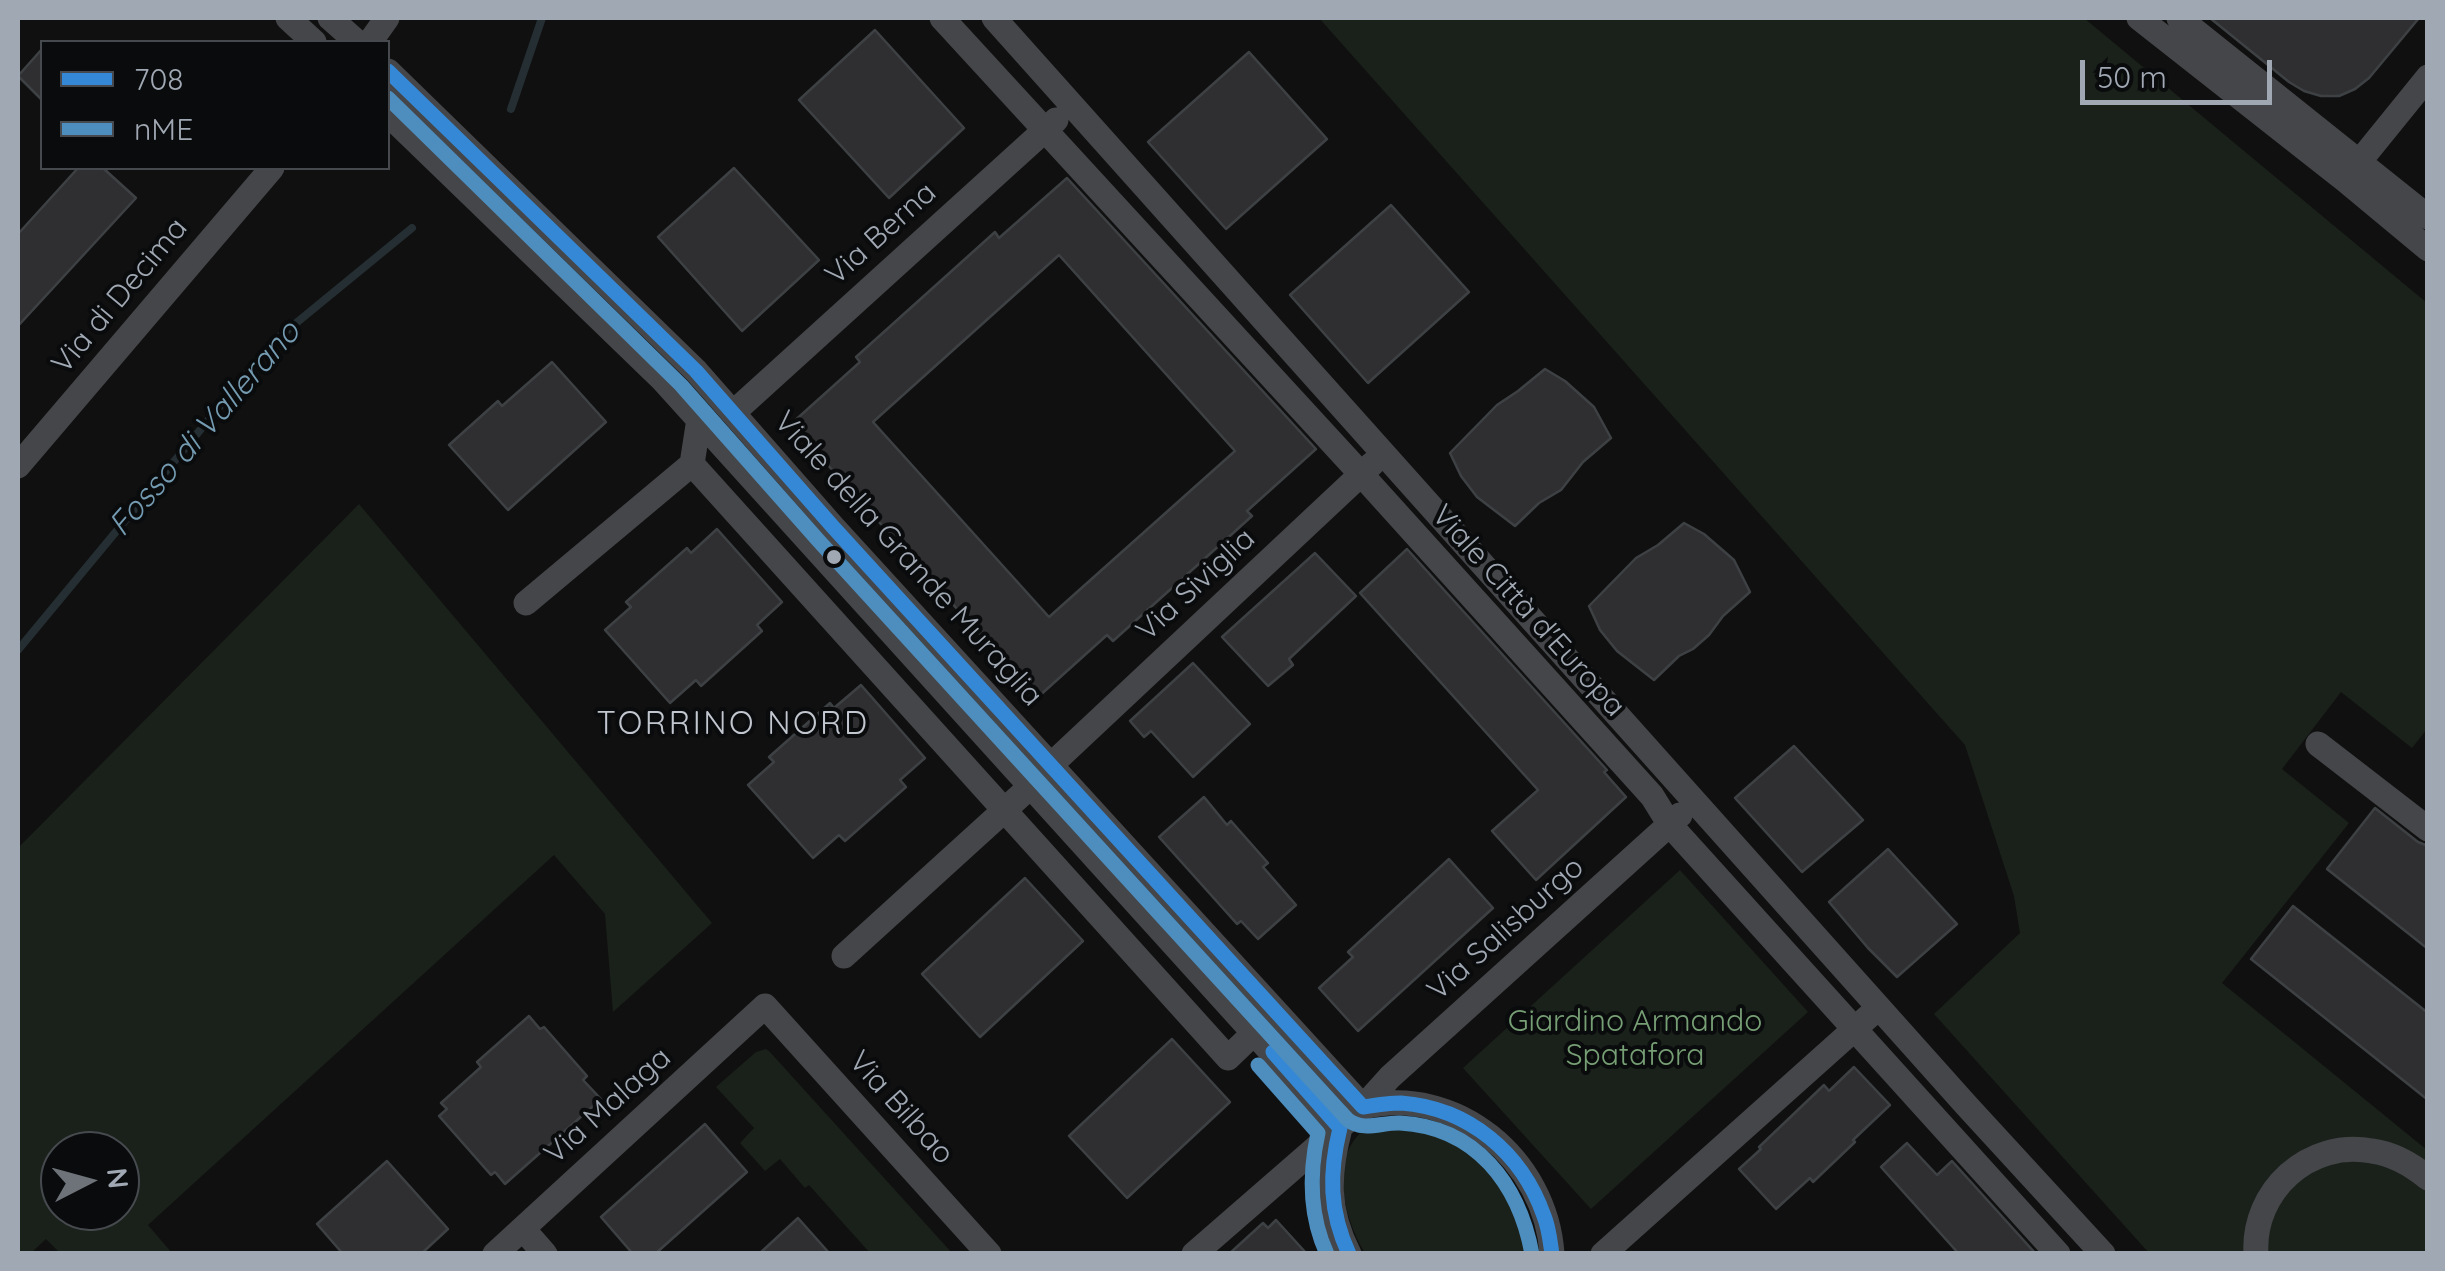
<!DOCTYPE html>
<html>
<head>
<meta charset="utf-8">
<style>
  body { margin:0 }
  #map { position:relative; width:2445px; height:1271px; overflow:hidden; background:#101010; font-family:Quicksand,sans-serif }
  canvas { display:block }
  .frame { position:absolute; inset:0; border:20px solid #a0a8b3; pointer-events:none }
  .legend { position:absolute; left:40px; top:40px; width:350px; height:130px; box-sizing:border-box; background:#0a0b0c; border:2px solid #464a4f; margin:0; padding:12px 18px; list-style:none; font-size:30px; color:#a0a8b3 }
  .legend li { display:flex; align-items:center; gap:20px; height:50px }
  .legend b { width:50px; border:2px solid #464a4f }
  .north { position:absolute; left:40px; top:1131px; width:100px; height:100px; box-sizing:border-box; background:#0a0b0c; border:2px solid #464a4f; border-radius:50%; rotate:84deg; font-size:28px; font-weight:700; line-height:40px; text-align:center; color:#a0a8b3 }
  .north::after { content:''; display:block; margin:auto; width:35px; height:45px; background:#6e737a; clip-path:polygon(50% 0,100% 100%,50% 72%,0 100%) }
  .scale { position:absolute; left:2080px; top:60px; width:192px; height:45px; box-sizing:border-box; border:5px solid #a0a8b3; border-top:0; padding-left:12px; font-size:30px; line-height:35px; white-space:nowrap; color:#a0a8b3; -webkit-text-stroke:8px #0a0b0c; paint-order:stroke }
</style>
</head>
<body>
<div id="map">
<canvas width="2445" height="1271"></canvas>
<div class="frame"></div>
<ul class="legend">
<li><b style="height:12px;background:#3588d5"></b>708</li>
<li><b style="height:12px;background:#4d8ebf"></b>nME</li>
</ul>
<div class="north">N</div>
<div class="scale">50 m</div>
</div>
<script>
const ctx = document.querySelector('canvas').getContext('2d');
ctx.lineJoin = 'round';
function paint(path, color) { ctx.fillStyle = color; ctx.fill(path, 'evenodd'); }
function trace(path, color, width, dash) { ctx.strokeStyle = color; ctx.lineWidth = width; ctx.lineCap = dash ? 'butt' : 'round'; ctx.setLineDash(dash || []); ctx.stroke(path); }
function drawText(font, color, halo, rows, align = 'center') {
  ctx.font = font + ' Quicksand,sans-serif'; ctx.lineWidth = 8; ctx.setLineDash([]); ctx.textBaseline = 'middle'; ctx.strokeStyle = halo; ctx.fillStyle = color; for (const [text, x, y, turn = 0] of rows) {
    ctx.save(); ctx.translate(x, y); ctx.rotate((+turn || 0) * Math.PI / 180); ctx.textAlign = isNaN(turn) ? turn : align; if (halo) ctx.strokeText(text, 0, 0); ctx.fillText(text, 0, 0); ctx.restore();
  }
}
const green = new Path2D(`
  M 1319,18 L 2084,18 L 2427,303 L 2427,729 L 2412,748 L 2341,692 L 2282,769 L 2349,823 L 2222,983 L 2427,1150 L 2427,1253 L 2149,1253 L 1934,1014 L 2020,933 L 2014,896 L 1965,745 Z
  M 359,504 L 712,923 L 613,1012 L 605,914 L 554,855 L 148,1225 L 172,1253 L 60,1253 L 46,1239 L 31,1253 L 18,1253 L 18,848 ZM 120,1151 L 120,1211 L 60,1211 L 60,1151 Z
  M 1680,870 L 1808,1012 L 1591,1209 L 1463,1068 Z
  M 766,1049 L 770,1052 L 952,1253 L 870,1253 L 809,1185 L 805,1188 L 780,1159 L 765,1171 L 740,1143 L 754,1128 L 716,1087 L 756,1052 Z
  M 1395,1117 C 1475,1121 1525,1176 1534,1253 L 1365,1253 C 1337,1206 1325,1129 1395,1117 Z`);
const stream = new Path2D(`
  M 511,109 L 542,18
  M 18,650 L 273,342 L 412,228`);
const building = new Path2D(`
  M 2210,18 L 2419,18 L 2369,78 L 2355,89 L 2339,96 L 2321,96 L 2304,91 L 2289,82 Z
  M 875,30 L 964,128 L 889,198 L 799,100 Z
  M 42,49 L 42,100 L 18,76 Z
  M 1249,52 L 1327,139 L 1226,229 L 1148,142 Z
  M 78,168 L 103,168 L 136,198 L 18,326 L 18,234 Z
  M 734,168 L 819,260 L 742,331 L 658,237 Z
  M 1067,178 L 1316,449 L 1247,511 L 1252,516 L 1113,641 L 1107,635 L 1037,698 L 791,424 L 860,362 L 856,357 L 995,232 L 999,238 ZM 1059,255 L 1235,451 L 1049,617 L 873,422 Z
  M 1391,205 L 1469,292 L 1368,383 L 1290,295 Z
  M 552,362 L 606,422 L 508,510 L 449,445 L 498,401 L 502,406 Z
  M 1545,369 L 1565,381 L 1594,407 L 1611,438 L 1583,462 L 1561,490 L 1539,503 L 1515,526 L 1477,497 L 1461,476 L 1450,453 L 1497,405 L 1518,391 Z
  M 1684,523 L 1704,534 L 1734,560 L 1750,592 L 1723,616 L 1709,635 L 1693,649 L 1679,656 L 1654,680 L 1617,651 L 1600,630 L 1589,606 L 1636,558 L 1658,545 Z
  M 717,529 L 782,602 L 757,625 L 762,631 L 701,686 L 696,680 L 670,703 L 605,630 L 631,607 L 626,602 L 687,548 L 691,553 Z
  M 1407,549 L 1607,770 L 1604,772 L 1626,797 L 1536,880 L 1492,831 L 1538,790 L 1360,593 Z
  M 1315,553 L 1356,596 L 1289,659 L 1293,665 L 1268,686 L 1222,637 Z
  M 1193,663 L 1250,724 L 1193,777 L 1151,731 L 1144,737 L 1130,721 Z
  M 861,685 L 925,758 L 900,780 L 906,787 L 845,841 L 839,835 L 813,858 L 748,785 L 774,762 L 769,757 L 830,703 L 834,708 Z
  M 1794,746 L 1863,820 L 1802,872 L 1735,798 Z
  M 1204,797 L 1227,825 L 1231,821 L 1268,863 L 1263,867 L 1296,905 L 1258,939 L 1241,921 L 1237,924 L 1159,837 Z
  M 2375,808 L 2418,842 L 2428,846 L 2428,949 L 2327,869 Z
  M 1888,849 L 1957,924 L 1897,977 L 1868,948 L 1829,902 Z
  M 1449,859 L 1493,908 L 1358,1031 L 1319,988 L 1353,957 L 1348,952 Z
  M 1025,878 L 1083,941 L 980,1037 L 922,974 Z
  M 2293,906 L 2428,1013 L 2428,1100 L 2251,959 Z
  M 529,1016 L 540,1029 L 544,1027 L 587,1076 L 583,1080 L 601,1099 L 505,1184 L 495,1172 L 491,1175 L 439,1116 L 447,1109 L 441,1103 L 481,1067 L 477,1062 Z
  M 1172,1039 L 1230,1102 L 1127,1198 L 1069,1136 Z
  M 1854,1067 L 1890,1105 L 1853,1140 L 1855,1142 L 1813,1182 L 1810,1178 L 1776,1209 L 1739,1169 L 1761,1149 L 1759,1147 L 1824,1085 L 1829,1091 Z
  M 705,1124 L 747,1172 L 655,1254 L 633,1254 L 601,1217 Z
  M 1907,1143 L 1937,1175 L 1952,1161 L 2036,1254 L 1959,1254 L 1881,1167 Z
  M 387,1161 L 448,1229 L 421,1254 L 343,1254 L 317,1224 Z
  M 798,1218 L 830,1254 L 759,1254 Z
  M 1276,1220 L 1307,1254 L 1229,1254 L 1263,1223 L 1268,1228 Z`);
const minor = new Path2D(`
  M 288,18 L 314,42
  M 330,18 L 357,42
  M 942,18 L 1361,474 L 1652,796 L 1670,825 L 2058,1254
  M 994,18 L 1967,1106 L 2103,1254
  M 2139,18 L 2345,180 L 2428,249
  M 2179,18 L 2428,217
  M 370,42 L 387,18
  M 388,71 L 696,371 L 833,527 L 1363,1107
  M 388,114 L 663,380 L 1340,1128
  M 2351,172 L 2428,77
  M 734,412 L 1056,120
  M 699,419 L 692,464 L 1228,1058 L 1255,1032
  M 18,466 L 272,168
  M 526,603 L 692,464
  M 2318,744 L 2428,829
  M 1051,765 L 1372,464
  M 844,956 L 1031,786
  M 1363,1107 C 1456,1084 1546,1160 1552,1254
  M 1340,1128 C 1328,1174 1326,1209 1349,1254
  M 523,1229 L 545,1254
  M 495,1254 L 765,1006 L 989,1254
  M 1194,1254 L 1363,1107 L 1390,1077 L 1680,815
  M 1603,1254 L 1868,1017
  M 2256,1254 C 2252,1191 2309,1139 2372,1151 C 2394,1154 2411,1164 2428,1178`);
const bus1 = new Path2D(`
  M 388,71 L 696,371 L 833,527 L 1363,1107 C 1376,1105 1389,1103 1401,1103 C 1469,1108 1522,1153 1544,1216 C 1549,1228 1550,1241 1552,1254
  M 1273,1052 L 1340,1128 C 1329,1173 1329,1211 1349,1254`);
const bus2 = new Path2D(`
  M 388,98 L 681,385 L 818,540 L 1348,1120 C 1364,1132 1382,1122 1400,1123 C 1476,1127 1519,1184 1532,1254
  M 1258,1065 L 1318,1133 C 1309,1174 1309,1215 1327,1254`);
const markers = [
  [834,557,9,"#a0a8b3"]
];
const streetNames = [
  ["Via Berna",881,234,-42],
  ["Via di Decima",120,296,-50],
  ["Viale della Grande Muraglia",908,559,48],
  ["Via Siviglia",1196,585,-43],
  ["Viale Città d'Europa",1528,611,48],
  ["Via Salisburgo",1506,929,-42],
  ["Via Malaga",608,1106,-42],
  ["Via Bilbao",901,1108,48]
];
const parkNames = [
  ["Giardino Armando",1635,1022],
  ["Spatafora",1635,1056]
];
const waterNames = [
  ["Fosso di Vallerano",205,429,-49]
];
const neighbourhoodNames = [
  ["TORRINO NORD",733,724]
];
paint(green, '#1a211a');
trace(stream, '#252f33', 8);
paint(building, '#2f2f31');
trace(building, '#3e4144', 2.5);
trace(minor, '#444649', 25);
trace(bus1, '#3588d5', 15);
trace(bus2, '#4d8ebf', 15);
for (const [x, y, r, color] of markers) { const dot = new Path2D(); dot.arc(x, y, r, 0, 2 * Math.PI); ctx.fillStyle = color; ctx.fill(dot); trace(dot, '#0a0b0c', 4); }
drawText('30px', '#a0a8b3', '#0a0b0c', streetNames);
drawText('30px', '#779f75', '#0a0b0c', parkNames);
drawText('italic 32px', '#749bb1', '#0a0b0c', waterNames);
ctx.letterSpacing = '2.5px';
drawText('32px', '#c1c6cf', '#0a0b0c', neighbourhoodNames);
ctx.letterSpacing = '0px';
</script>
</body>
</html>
